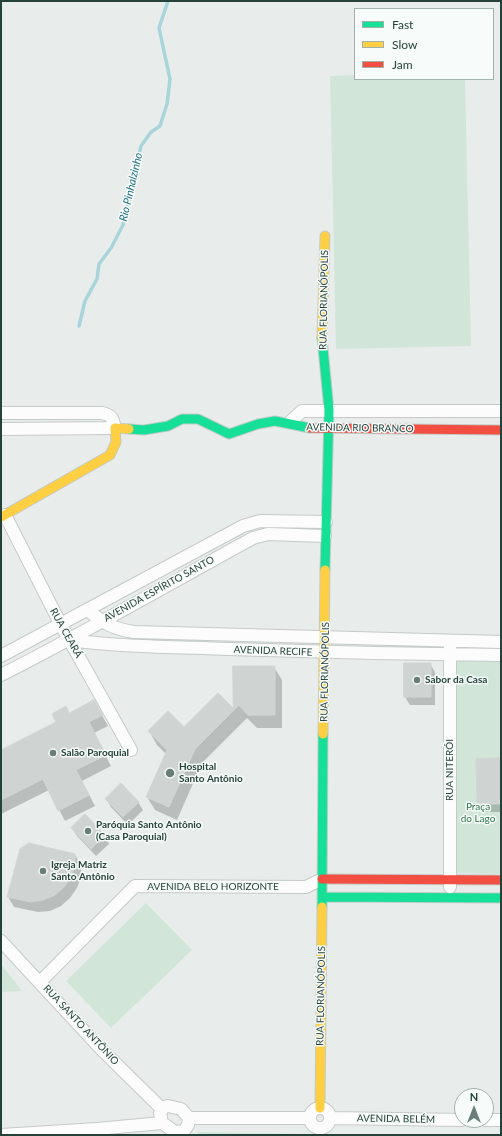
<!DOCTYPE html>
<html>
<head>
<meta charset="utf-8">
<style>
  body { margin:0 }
  #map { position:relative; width:502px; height:1136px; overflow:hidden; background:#e8edeb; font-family:Lato,sans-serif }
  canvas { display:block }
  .frame { position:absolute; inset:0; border:2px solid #24423a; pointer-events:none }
  .legend { position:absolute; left:354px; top:8px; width:140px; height:72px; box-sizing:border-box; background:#f7fbf9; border:1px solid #a3b1ad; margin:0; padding:5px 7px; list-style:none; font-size:12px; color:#24423a }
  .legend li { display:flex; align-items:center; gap:8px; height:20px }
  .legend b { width:20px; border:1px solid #a3b1ad }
  .north { position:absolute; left:454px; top:1088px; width:40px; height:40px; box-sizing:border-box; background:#f7fbf9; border:1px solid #a3b1ad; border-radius:50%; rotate:0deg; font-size:11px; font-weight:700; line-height:16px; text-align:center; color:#24423a }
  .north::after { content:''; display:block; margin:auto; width:14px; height:18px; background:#697e78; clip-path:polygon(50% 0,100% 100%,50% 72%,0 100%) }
</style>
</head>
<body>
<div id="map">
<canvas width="502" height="1136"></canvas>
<div class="frame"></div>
<ul class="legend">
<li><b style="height:5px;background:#16e098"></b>Fast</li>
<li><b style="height:5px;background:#ffcf43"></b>Slow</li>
<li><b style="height:5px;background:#f24e42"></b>Jam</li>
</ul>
<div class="north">N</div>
</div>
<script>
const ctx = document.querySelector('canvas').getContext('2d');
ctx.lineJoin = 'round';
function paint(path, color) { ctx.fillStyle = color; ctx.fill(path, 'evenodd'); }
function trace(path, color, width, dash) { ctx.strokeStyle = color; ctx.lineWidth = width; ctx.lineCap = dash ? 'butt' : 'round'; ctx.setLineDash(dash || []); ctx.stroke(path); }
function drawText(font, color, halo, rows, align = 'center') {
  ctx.font = font + ' Lato,sans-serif'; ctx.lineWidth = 3; ctx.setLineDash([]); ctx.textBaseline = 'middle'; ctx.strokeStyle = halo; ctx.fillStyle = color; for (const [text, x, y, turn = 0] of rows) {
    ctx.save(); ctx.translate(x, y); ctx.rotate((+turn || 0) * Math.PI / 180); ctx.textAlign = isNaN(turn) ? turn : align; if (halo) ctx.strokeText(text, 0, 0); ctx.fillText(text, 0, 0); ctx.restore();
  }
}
const green = new Path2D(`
  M 355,75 L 355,79 L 465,79 L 471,346 L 336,349 L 330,76 Z
  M 457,656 L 501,657 L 501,874 L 455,873 Z
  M 146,903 L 192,950 L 111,1028 L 66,981 Z
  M 1,964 L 22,991 L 1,992 Z
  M 197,1132 L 308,1134 L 308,1135 L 200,1135 Z`);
const shadow = new Path2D(`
  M 405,664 L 430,664 L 435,672 L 435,705 L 410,705 L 405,697 Z
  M 274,667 L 282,680 L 282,728 L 257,728 L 247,718 L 202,763 L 177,820 L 155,810 L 147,797 L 166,754 L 157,745 L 149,731 L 184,728 L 234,710 Z
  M 94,701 L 108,726 L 94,733 L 111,766 L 82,781 L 95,806 L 65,821 L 49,790 L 1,814 L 1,751 L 57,723 L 69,714 Z
  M 500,759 L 501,812 L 483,812 L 478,804 L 477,760 Z
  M 106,799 L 138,802 L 143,810 L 128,825 L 111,807 Z
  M 85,816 L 105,836 L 109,844 L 96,856 L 77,836 L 72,828 Z
  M 75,855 L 81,865 L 81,877 L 77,888 L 70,898 L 61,906 L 50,911 L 38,912 L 14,907 L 8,897 Z`);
const stream = new Path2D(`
  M 79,326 L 85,301 L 97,279 L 99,264 L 111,248 L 123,225 L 141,146 L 151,132 L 160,126 L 167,104 L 170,79 L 159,28 L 168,1`);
const building = new Path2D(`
  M 404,663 L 431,663 L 431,697 L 404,697 Z
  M 233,666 L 275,666 L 275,715 L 248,715 L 239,705 L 195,749 L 169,807 L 146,797 L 167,750 L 148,731 L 168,711 L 184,727 L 218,693 L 233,708 Z
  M 94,700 L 103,715 L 89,722 L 106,755 L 76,770 L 89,795 L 58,811 L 43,779 L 1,800 L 1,750 L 56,722 L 52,714 L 66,706 L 69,713 Z
  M 500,758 L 501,804 L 477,804 L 476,759 Z
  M 121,783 L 139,802 L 123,817 L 105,799 Z
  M 85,814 L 105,835 L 91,849 L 71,828 Z
  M 29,843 L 75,854 L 75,865 L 71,877 L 64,887 L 55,895 L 43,900 L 31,902 L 7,897 L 20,849 Z`);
const street = new Path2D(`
  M 1,413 L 102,413 C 112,415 113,419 115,428 L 1,429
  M 291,421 L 302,411 L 501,411
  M 5,515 L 61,625 L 131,750
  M 88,610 C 102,623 114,629 134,632 L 501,642
  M 70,640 C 122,647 175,647 228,649 C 319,652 410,654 501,655
  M 1,656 L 243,526 L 260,521 L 326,522
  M 1,675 C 86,632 169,584 253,538 L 268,534 L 325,536
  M 450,887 L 450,647
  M 1,941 L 101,1049 L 162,1109
  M 40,982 L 135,886 L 306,887 L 322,879
  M 168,1106 L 181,1109 L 189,1118 L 188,1125 L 184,1131 L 175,1132 L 162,1123 L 160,1113 L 164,1107 Z
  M310 1118a10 10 0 1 1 20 0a10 10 0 1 1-20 0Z
  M 189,1118 L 310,1118
  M 330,1118 L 462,1120
  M 486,1120 L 501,1120
  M 1,1135 L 97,1129 L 162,1123`);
const fast = new Path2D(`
  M 322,338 L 329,410 L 325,570
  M 129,429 L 144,430 L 168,426 L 182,419 L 198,419 L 229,434 L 258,424 L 275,421 L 310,428
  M 322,897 L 501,898
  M 322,907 L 323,734`);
const slow = new Path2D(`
  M 322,338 L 325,236
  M 1,517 L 110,455 L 116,442 L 115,428 L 129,429
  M 323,734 L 325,570
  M 320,1108 L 322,907`);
const jam = new Path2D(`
  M 310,428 L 501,430
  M 322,879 L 501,880`);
const markers = [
  [417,680,4,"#697e78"],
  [53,753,4,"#697e78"],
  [170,773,5,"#697e78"],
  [88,831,4,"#697e78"],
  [43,871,4,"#697e78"]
];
const streetNames = [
  ["RUA FLORIANÓPOLIS",324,300,-89],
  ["AVENIDA RIO BRANCO",360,428,1],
  ["AVENIDA ESPÍRITO SANTO",159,589,-29],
  ["RUA CEARÁ",66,633,61],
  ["AVENIDA RECIFE",273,651,2],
  ["RUA FLORIANÓPOLIS",325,672,-89],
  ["RUA NITERÓI",450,770,-90],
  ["AVENIDA BELO HORIZONTE",213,887],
  ["RUA FLORIANÓPOLIS",321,996,-89],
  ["RUA SANTO ANTÔNIO",81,1025,47],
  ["AVENIDA BELÉM",396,1119,1]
];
const poiNames = [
  ["Sabor da Casa",425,680],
  ["Salão Paroquial",61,753],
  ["Hospital",179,767],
  ["Santo Antônio",179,779],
  ["Paróquia Santo Antônio",96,825],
  ["(Casa Paroquial)",96,837],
  ["Igreja Matriz",51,865],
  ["Santo Antônio",51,877]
];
const parkNames = [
  ["Praça",478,807],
  ["do Lago",478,819]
];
const waterNames = [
  ["Rio Pinhalzinho",131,187,-77]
];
paint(green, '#d1e6d8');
paint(shadow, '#0003');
trace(stream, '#a9d4db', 3.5);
paint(building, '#cfd4d2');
trace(building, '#d1d6d4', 1);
trace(street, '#c5cac8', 14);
trace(fast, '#c3cbc8', 11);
trace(slow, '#c3cbc8', 11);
trace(jam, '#c3cbc8', 11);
trace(street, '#fcfcfc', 12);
trace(fast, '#16e098', 9);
trace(slow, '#ffcf43', 9);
trace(jam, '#f24e42', 9);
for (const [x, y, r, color] of markers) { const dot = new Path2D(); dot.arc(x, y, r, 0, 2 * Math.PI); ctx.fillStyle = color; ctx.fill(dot); trace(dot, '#f7fbf9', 1.5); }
drawText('10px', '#24423a', '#f7fbf9', streetNames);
drawText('bold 10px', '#24423a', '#f7fbf9', poiNames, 'left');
drawText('10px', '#2d7a4b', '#f7fbf9', parkNames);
drawText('italic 11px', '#1c6f80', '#f7fbf9', waterNames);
</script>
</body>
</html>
